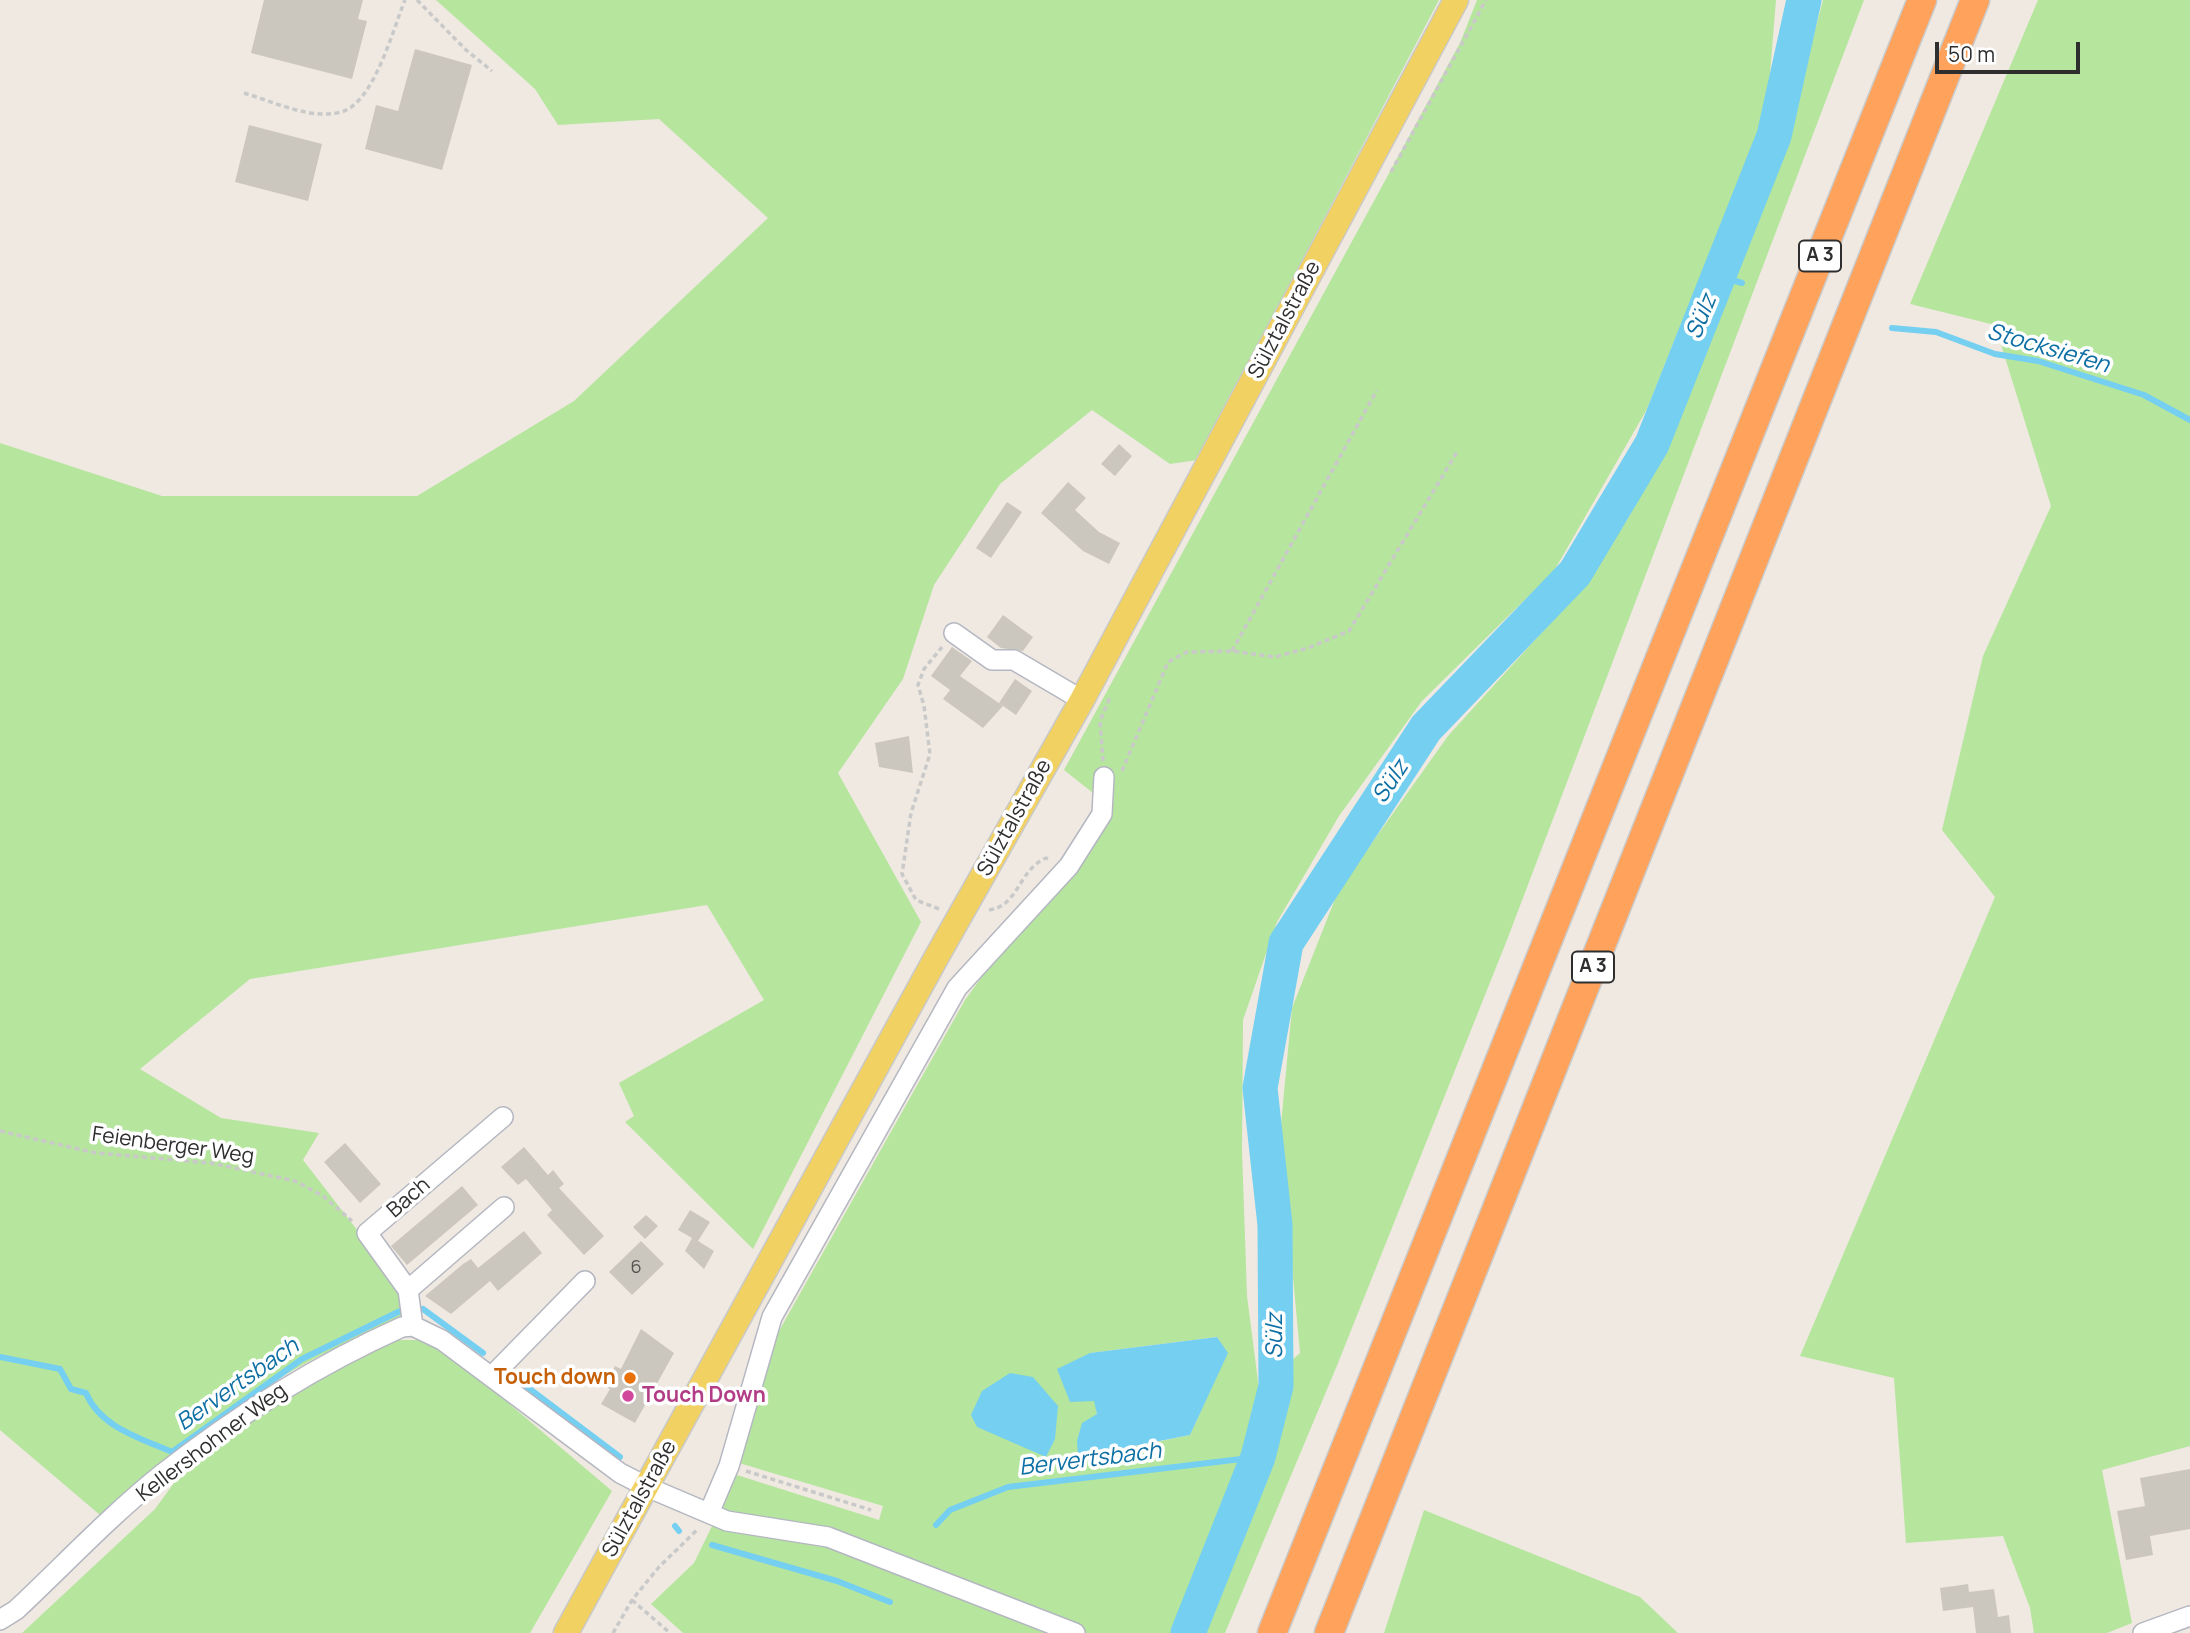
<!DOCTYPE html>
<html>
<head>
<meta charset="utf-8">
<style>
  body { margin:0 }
  #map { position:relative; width:2190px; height:1633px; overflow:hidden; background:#efe9e1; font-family:Manrope,sans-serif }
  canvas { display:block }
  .scale { position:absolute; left:1935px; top:42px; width:145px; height:32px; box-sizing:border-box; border:4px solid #2e2e2e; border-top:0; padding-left:9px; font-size:21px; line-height:24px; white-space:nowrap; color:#2e2e2e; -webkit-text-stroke:5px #fff; paint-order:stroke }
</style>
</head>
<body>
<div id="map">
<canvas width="2190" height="1633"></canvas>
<div class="scale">50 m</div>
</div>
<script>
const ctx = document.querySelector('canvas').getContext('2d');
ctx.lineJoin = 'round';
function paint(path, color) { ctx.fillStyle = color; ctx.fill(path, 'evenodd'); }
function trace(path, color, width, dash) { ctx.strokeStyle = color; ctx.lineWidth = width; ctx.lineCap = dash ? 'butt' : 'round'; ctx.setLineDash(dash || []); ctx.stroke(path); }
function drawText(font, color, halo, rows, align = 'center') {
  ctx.font = font + ' Manrope,sans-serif'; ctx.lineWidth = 7; ctx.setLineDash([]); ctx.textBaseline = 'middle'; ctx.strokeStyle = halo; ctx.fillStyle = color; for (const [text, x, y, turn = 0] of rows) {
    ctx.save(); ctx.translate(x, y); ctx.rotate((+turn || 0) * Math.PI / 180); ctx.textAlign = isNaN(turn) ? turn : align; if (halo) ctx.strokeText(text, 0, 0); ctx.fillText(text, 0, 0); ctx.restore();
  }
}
const green = new Path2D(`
  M 436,0 L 1439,0 L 1197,460 L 1170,464 L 1092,410 L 1000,484 L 934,585 L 903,679 L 838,773 L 921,922 L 753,1249 L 625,1122 L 634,1116 L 619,1083 L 764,1000 L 707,905 L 250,979 L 140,1069 L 221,1118 L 319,1133 L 303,1160 L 368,1244 L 405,1302 L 403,1318 C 371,1333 337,1346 306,1363 C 237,1400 159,1463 100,1515 L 0,1430 L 0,443 L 162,496 L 417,496 L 574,401 L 768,218 L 659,119 L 558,125 L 535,89 Z
  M 1477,0 L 1776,0 L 1767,110 L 1647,409 L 1554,571 L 1422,701 L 1339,816 L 1277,922 L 1243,1020 L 1242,1151 L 1247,1296 L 1259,1389 L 1300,1353 L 1280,1135 L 1292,1008 L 1339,889 L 1448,736 L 1572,599 L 1629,517 L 1692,386 L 1786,140 L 1823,0 L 1864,0 L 1507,940 L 1336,1368 L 1225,1633 L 683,1633 L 651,1604 L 694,1563 L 737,1475 L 879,1520 L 883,1506 L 739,1463 L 779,1331 L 965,1000 L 1107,804 L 1064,770 L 1460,43 ZM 1217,1337 L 1227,1353 L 1190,1435 L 1112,1451 L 1097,1414 L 1090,1353 ZM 1033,1377 L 996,1434 L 977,1427 Z
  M 2038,0 L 2190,0 L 2190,1446 L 2102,1470 L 2132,1623 L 2107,1633 L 2034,1633 L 2030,1608 L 2003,1536 L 1906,1543 L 1894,1378 L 1800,1356 L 1995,897 L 1942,830 L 1983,656 L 2051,506 L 1995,325 L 1910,304 Z
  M 396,1340 L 421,1340 L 447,1351 L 612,1491 L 530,1633 L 22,1633 L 155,1509 L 174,1483 L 256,1417 L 337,1363 Z
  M 1424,1510 L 1640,1597 L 1678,1633 L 1384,1633 Z`);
const water = new Path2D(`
  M 1217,1337 L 1228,1353 L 1190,1435 L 1078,1457 L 1077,1441 L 1082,1423 L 1097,1414 L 1094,1401 L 1070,1402 L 1057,1369 L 1090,1353 Z
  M 1010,1373 L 1033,1377 L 1058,1406 L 1055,1439 L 1046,1457 L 977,1427 L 971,1415 L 982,1391 Z`);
const stream = new Path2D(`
  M 1718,276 L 1742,283
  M 1892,328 L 1936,332 L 1995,354 L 2038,361 L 2144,395 L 2190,420
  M 423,1309 L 483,1353
  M 0,1357 L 60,1369 L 71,1389 L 86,1393 C 100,1427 140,1438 172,1452 L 302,1359 L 400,1311
  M 515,1378 L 620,1457
  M 936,1525 L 950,1510 L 1008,1487 L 1258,1457
  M 675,1526 L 679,1531
  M 712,1545 L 837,1581 L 890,1602`);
const river = new Path2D(`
  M 1188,1633 L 1258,1457 L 1276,1386 L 1275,1225 L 1260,1088 L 1286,943 L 1426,728 L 1575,573 L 1652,444 L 1774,136 L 1804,0`);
const building = new Path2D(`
  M 264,0 L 363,0 L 358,19 L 367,21 L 352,79 L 251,53 Z
  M 415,49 L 472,65 L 442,170 L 365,149 L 376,105 L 398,111 Z
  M 249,125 L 322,144 L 308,201 L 235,182 Z
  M 1119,444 L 1132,456 L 1115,476 L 1101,464 Z
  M 1068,482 L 1086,498 L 1075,510 L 1099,532 L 1120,543 L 1109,564 L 1083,551 L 1041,513 Z
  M 1007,502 L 1022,512 L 991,558 L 976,548 Z
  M 1003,615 L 1033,637 L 1023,651 L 1001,648 L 987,637 Z
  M 952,647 L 972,661 L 960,676 L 1003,706 L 983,728 L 943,699 L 950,690 L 931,676 Z
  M 1015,679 L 1032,691 L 1016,715 L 999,703 Z
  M 909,736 L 913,773 L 879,767 L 875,743 Z
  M 345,1143 L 381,1184 L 360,1203 L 324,1162 Z
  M 524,1147 L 548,1175 L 553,1170 L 564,1184 L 559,1188 L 604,1236 L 584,1255 L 547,1215 L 552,1210 L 526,1179 L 518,1185 L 501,1167 Z
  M 462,1186 L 478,1205 L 407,1265 L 391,1246 Z
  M 690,1210 L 710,1222 L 698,1241 L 714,1251 L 704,1269 L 685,1251 L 692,1238 L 678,1230 Z
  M 646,1215 L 658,1226 L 645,1239 L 633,1227 Z
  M 524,1231 L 542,1253 L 498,1291 L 490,1281 L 451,1314 L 425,1296 L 463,1264 L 471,1259 L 478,1268 Z
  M 641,1241 L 664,1264 L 632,1295 L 609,1272 Z
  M 641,1329 L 674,1353 L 635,1423 L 601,1404 L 610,1389 L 605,1386 L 615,1366 L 621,1369 Z
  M 2190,1469 L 2190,1529 L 2150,1536 L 2153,1555 L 2126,1560 L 2117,1511 L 2145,1506 L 2140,1478 Z
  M 1968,1584 L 1969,1592 L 1994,1589 L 1998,1617 L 2009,1615 L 2011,1633 L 1976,1633 L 1973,1607 L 1943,1611 L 1940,1588 Z`);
const path = new Path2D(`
  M 417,0 L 466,50 L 492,71
  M 244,93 C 272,101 314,122 344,111 C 375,99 393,29 405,0
  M 1391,172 L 1486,0
  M 1232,651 L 1377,390
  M 1103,761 L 1100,721 L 1110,697
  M 1122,771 L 1168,662 L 1187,652 L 1232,651 L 1275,657 L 1308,648 L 1349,631 L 1457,452
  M 939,909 L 916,900 L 902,874 L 911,813 L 930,754 L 924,706 L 918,685 L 924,669 L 942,647
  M 989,910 C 1019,906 1018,870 1046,858 L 1051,860
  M 0,1131 L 96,1153 L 211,1163 L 295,1181 L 323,1196 L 352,1221
  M 746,1471 L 871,1510
  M 632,1600 L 670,1633
  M 613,1633 L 632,1600 L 659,1567 L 698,1529`);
const minor = new Path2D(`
  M 954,633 L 992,660 L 1014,660 L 1082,700
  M 408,1290 L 504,1207
  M 413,1326 L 408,1290 L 367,1233 L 503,1117
  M 493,1375 L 585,1281
  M 709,1513 L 729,1466 L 772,1317 L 957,988 L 1069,866 L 1102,814 L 1104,777
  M 0,1620 L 16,1610 C 64,1565 110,1516 161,1475 C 236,1416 315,1366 402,1327 L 413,1326 L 442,1340 L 620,1473 L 647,1487 L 727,1521 L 828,1537 L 1075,1633
  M 2143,1633 L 2190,1616`);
const major = new Path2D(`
  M 566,1633 L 936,958 L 1082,700 L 1456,0`);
const highway = new Path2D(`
  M 1272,1633 L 1922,0
  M 1329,1633 L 1975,0`);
const markers = [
  [630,1378,7,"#e8710a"],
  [628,1396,7,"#d1479c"]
];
const numberNames = [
  ["6",636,1268]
];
const shields = [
  [1820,256,42],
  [1593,967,42]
];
const shieldNames = [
  ["A 3",1820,256],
  ["A 3",1593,967]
];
const streetNames = [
  ["Sülztalstraße",1285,320,-62],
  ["Sülztalstraße",1015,818,-61],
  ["Feienberger Weg",173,1146,8],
  ["Bach",409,1198,-41],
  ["Kellershohner Weg",212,1443,-37],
  ["Sülztalstraße",640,1499,-61]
];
const foodNames = [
  ["Touch down",616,1378]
];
const hotelNames = [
  ["Touch Down",642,1396]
];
const waterNames = [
  ["Sülz",1702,317,-68],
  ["Stocksiefen",2048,349,16],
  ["Sülz",1391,782,-57],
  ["Sülz",1276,1336,-90],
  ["Bervertsbach",238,1385,-35],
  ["Bervertsbach",1090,1460,-7]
];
paint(green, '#b6e59e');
paint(water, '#75cff0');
trace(stream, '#75cff0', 6);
trace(river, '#75cff0', 35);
paint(building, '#cbc7bf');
trace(minor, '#b4b7c1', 22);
trace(major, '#c9c9c9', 27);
trace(highway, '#c9c9c9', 31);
trace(path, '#c9c9c9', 3.5, [5, 3.5]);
trace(minor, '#fff', 19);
trace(major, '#f2d163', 24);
trace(highway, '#ffa35c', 28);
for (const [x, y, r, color] of markers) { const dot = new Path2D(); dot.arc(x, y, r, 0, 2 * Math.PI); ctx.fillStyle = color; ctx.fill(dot); trace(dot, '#fff', 2.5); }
drawText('18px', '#555452', null, numberNames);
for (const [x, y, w] of shields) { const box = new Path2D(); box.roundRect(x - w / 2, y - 15.5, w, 31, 5); ctx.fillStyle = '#fff'; ctx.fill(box); trace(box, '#2e2e2e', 2); }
drawText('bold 19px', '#2e2e2e', null, shieldNames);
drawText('21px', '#2e2e2e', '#fff', streetNames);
drawText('bold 21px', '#c56008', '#fff', foodNames, 'right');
drawText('bold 21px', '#b23c85', '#fff', hotelNames, 'left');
drawText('italic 23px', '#0d6fa3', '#fff', waterNames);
</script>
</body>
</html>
